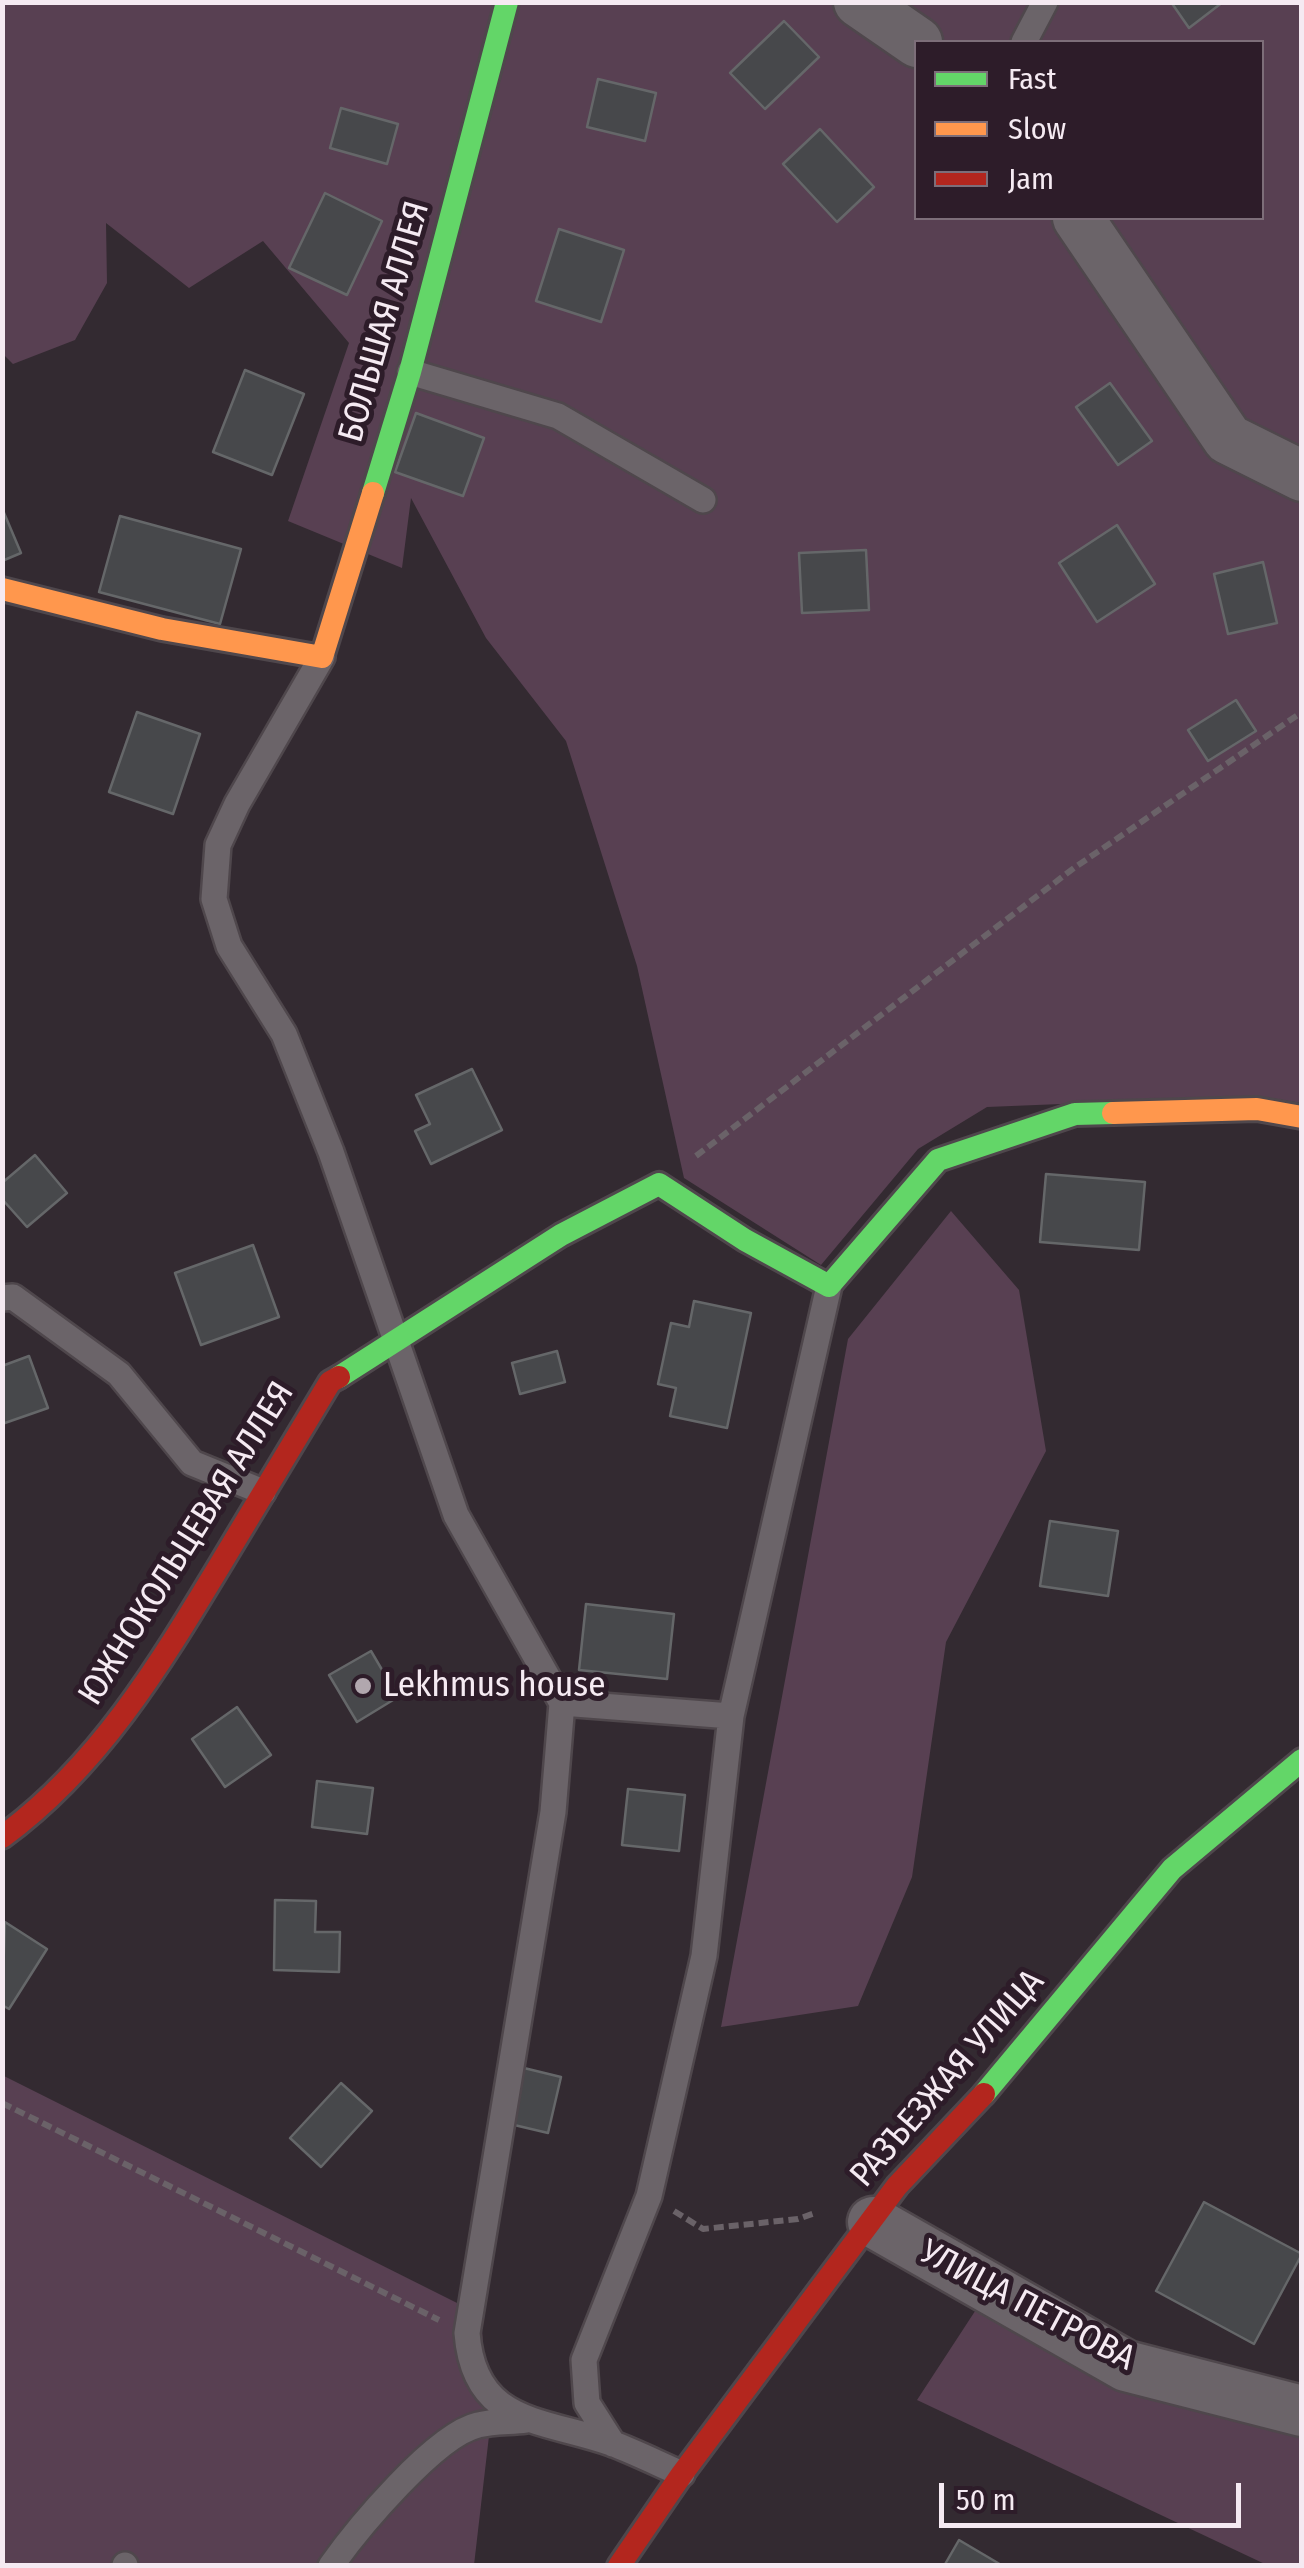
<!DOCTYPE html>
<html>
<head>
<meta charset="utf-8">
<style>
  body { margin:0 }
  #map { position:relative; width:1304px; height:2568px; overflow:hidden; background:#332a31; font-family:"Fira Sans Condensed",sans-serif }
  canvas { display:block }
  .frame { position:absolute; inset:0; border:5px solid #f5eaf2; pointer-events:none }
  .legend { position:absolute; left:914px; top:40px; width:350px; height:180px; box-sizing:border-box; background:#2d1c29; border:2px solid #7d6e79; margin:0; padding:12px 18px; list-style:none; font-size:30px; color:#f5eaf2 }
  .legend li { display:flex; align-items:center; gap:20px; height:50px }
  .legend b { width:50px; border:2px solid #7d6e79 }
  .scale { position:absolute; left:939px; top:2483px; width:302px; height:45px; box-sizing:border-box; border:5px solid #f5eaf2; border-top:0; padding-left:12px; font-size:30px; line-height:35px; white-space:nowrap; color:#f5eaf2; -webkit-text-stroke:8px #2d1c29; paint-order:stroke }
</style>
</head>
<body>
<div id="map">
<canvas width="1304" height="2568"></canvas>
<div class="frame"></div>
<ul class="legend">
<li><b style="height:12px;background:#63d668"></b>Fast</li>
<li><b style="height:12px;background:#ff974d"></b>Slow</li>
<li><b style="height:12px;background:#b3261e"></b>Jam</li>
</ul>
<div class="scale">50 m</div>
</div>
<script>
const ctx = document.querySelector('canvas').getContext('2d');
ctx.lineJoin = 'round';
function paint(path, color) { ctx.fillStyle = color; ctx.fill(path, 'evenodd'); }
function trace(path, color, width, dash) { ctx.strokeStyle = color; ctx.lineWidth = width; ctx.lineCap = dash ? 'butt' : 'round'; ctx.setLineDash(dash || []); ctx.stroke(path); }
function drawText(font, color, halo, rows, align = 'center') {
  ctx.font = font + ' "Fira Sans Condensed",sans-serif'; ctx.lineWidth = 10; ctx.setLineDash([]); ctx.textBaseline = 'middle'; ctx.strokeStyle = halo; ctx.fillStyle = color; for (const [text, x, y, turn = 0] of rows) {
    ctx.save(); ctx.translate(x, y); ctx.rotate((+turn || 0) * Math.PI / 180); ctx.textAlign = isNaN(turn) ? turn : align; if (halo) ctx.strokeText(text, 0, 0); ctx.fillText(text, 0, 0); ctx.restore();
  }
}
const green = new Path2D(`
  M 3,3 L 1301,3 L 1301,1103 L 1258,1096 L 987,1107 L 918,1149 L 821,1265 L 684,1178 L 637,966 L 566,741 L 486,638 L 411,498 L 402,568 L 288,521 L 349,343 L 263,241 L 189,288 L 106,223 L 107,283 L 75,340 L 13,364 L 2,353 ZM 916,42 L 1262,42 L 1262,218 L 916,218 Z
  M 951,1211 L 1019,1290 L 1046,1451 L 946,1642 L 912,1877 L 858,2006 L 721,2027 L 848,1339 Z
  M 2,2075 L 481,2315 L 489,2436 L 474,2565 L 3,2565 Z
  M 981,2302 L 1087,2362 L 1301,2438 L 1301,2565 L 1267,2565 L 917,2400 Z`);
const building = new Path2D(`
  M 1171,2 L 1223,2 L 1189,28 Z
  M 784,21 L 819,57 L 765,109 L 730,73 Z
  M 598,79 L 656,93 L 645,141 L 587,127 Z
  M 341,108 L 398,124 L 387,164 L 330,148 Z
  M 820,129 L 874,187 L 837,222 L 783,164 Z
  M 325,193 L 382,221 L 347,295 L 289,268 Z
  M 559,229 L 624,250 L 601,322 L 536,301 Z
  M 245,370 L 304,394 L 272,475 L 213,452 Z
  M 1110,383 L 1152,441 L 1118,465 L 1076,407 Z
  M 416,413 L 484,438 L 463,496 L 395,472 Z
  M 2,508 L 21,553 L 2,561 Z
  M 120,516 L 241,549 L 220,624 L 99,592 Z
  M 1117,525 L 1155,584 L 1097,622 L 1059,563 Z
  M 866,550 L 869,610 L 802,613 L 799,553 Z
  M 1263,562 L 1277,623 L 1228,634 L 1214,574 Z
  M 1236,700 L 1256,731 L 1208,761 L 1188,730 Z
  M 137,712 L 200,734 L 173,814 L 109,792 Z
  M 472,1069 L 502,1130 L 431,1164 L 415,1131 L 430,1124 L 416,1095 Z
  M 35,1155 L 67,1193 L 27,1227 L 2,1199 L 2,1183 Z
  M 1046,1174 L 1145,1182 L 1139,1250 L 1040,1242 Z
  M 253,1245 L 279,1317 L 201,1345 L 175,1273 Z
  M 694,1301 L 751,1313 L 727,1428 L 670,1416 L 676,1388 L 658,1384 L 671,1323 L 689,1327 Z
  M 557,1351 L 565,1382 L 520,1394 L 512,1363 Z
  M 29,1356 L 48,1408 L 2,1424 L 2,1366 Z
  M 1050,1521 L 1118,1531 L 1108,1596 L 1040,1586 Z
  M 586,1604 L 674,1614 L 667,1679 L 579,1670 Z
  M 371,1651 L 398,1697 L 357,1722 L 329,1675 Z
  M 237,1707 L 271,1755 L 225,1787 L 192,1739 Z
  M 317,1781 L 373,1788 L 367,1834 L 312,1827 Z
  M 628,1789 L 685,1795 L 679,1851 L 622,1845 Z
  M 275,1900 L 316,1901 L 315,1932 L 340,1932 L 339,1972 L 274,1970 Z
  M 5,1922 L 47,1949 L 9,2009 L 2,2005 Z
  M 524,2068 L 561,2077 L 548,2133 L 510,2124 Z
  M 341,2083 L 372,2111 L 321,2167 L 290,2138 Z
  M 1204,2202 L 1302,2254 L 1254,2344 L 1156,2291 Z
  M 959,2540 L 1003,2566 L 944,2566 Z`);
const path = new Path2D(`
  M 696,1156 L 1074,868 L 1302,712
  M 2,2103 L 439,2320
  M 674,2211 L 703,2229 L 798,2219 L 815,2213`);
const lane = new Path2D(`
  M 1024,42 L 1045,2
  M 410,372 L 558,416 L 703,500
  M 322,657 L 237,804 L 218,845 L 214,899 L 229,946 L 284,1034 L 331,1152 L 456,1515 L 562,1703 L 553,1812 L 467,2333 C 474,2425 543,2419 611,2443 C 635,2452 659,2464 682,2474
  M 2,1298 L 13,1297 L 119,1374 L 192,1463 L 263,1492
  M 562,1703 L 731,1716
  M 613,2444 L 587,2403 L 584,2360 L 649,2196 L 704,1956 L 731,1716 L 829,1286
  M 125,2565 L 125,2566
  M 331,2566 C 357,2529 435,2435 478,2425 C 493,2421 510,2422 526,2420`);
const street = new Path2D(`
  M 859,2 L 917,42
  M 1078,218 L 1228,439 L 1302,476
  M 873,2222 L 1126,2366 L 1302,2411`);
const fast = new Path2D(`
  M 373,493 L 410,372 L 507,2
  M 339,1377 L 561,1235 L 659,1184 L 745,1240 L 829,1286 L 938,1160 L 1075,1114 L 1113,1113
  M 984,2094 L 1172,1869 L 1302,1760`);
const slow = new Path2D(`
  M 2,589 L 162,629 L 322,657 L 373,493
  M 1113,1113 L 1257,1109 L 1302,1117`);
const jam = new Path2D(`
  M 2,1837 C 98,1767 159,1666 220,1565 C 257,1504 293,1443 330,1382 L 339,1377
  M 619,2566 L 682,2474 L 897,2186 L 984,2094`);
const markers = [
  [363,1686,10,"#b1a7ae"]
];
const streetNames = [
  ["БОЛЬШАЯ АЛЛЕЯ",385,322,-74],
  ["ЮЖНОКОЛЬЦЕВАЯ АЛЛЕЯ",187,1544,-58],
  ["РАЗЪЕЗЖАЯ УЛИЦА",948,2079,-49],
  ["УЛИЦА ПЕТРОВА",1027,2306,28]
];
const poiNames = [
  ["Lekhmus house",383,1686]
];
paint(green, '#584052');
paint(building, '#47484b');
trace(building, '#656769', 2.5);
trace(lane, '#4f474c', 30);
trace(street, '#4f474c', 55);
trace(fast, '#4f474c', 28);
trace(slow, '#4f474c', 28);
trace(jam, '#4f474c', 28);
trace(path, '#6a6268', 6, [10, 5]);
trace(lane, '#6b6469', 25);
trace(street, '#6b6469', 50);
trace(fast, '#63d668', 22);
trace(slow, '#ff974d', 22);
trace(jam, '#b3261e', 22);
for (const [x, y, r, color] of markers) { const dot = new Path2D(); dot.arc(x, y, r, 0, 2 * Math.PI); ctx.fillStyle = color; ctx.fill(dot); trace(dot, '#2d1c29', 4); }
drawText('35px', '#f5eaf2', '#2d1c29', streetNames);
drawText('35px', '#f5eaf2', '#2d1c29', poiNames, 'left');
</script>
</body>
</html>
